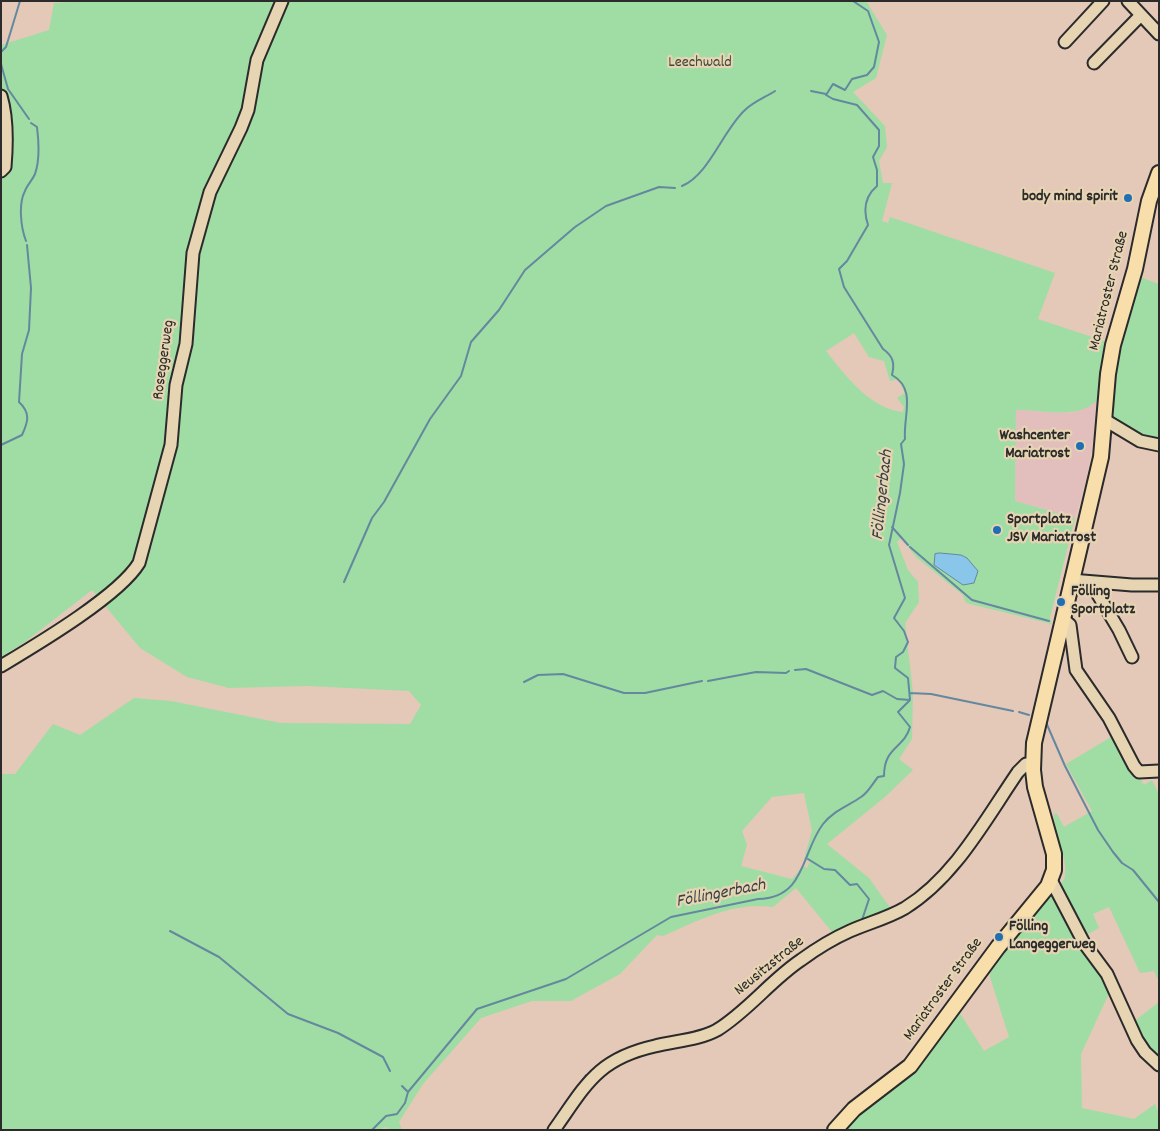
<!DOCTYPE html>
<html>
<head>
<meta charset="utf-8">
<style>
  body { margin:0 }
  #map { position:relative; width:1160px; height:1131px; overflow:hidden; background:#e4c8b8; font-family:Dekko,sans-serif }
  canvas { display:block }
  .frame { position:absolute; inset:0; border:2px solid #2b2b2b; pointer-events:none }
</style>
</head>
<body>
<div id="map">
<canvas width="1160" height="1131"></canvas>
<div class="frame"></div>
</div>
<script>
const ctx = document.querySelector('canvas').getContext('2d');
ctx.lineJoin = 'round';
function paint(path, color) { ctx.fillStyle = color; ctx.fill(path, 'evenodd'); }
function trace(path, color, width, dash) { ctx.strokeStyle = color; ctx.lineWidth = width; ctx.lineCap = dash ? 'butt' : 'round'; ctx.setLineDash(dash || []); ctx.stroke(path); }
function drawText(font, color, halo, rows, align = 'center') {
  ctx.font = font + ' Dekko,sans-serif'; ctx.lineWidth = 4.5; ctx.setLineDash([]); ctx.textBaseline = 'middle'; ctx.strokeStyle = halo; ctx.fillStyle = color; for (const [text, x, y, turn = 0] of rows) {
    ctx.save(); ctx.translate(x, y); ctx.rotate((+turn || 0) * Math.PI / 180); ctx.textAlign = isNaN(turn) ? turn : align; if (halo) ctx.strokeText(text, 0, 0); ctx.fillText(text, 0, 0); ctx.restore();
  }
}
const built = new Path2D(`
  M 1100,398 L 1087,476 L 1075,518 L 1015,501 L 1016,410 L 1071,413 L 1093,404 Z`);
const green = new Path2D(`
  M 85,1 L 866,1 L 887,35 L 876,78 L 853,92 L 885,126 L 887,147 L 879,161 L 883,183 L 892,183 L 882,221 L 888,223 L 890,217 L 1055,273 L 1038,319 L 1107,342 L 1098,400 C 1075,421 1044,409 1016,410 L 1015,501 L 1075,518 L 1050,618 L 1052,624 L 966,603 L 963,595 L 916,557 L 901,538 L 897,542 L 908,570 L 918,582 L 919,602 L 905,623 L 913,693 L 912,739 L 899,759 L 913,770 L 885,797 L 827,844 L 869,878 L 891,909 L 832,937 L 832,932 L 796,888 L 773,907 C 734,901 697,921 663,936 L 657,935 L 620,974 L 571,1001 L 532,1001 L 481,1018 L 423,1084 L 399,1122 L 402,1130 L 389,1130 L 387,1127 L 377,1130 L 1,1130 L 1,774 L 15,774 L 53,724 L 80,735 L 134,698 L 171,701 L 281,723 L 410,724 L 421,705 L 409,691 L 308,686 L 229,688 L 187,677 L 140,648 L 92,590 L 25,642 L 1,657 L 1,45 L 49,30 L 54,3 ZM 854,333 L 869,357 L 884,361 L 890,381 L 898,379 L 905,393 L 897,398 L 904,407 L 903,412 C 870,409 845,375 826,351 ZM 804,793 L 812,831 L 804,859 L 810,862 L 807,868 L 803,866 L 792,879 L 741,866 L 747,845 L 742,831 L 772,797 Z
  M 1140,277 L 1159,284 L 1159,449 L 1112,426 L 1112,388 L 1115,368 Z
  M 1116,734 L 1144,785 L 1152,780 L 1159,794 L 1159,982 L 1154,971 L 1140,973 L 1109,907 L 1093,914 L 1099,928 L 1079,939 L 1111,989 L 1081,1054 L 1082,1108 L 1134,1119 L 1155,1104 L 1159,1114 L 1159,1130 L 841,1130 L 956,1007 L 984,1051 L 1009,1037 L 990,977 L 990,966 L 1047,900 C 1049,888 1063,887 1065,876 C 1068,856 1053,834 1054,813 L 1057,814 L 1064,827 L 1092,811 L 1066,764 Z
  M 1159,1002 L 1159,1061 L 1152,1055 L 1132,1023 Z`);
const water = new Path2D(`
  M 940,553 L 961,555 L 967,558 L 978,571 L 974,583 L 963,585 L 934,565 L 935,554 Z`);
const stream = new Path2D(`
  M 1,52 L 6,47 L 20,1
  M 1,64 L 8,89 L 29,119
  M 811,91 L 826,94
  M 682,186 C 709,175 723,130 745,110 C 753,102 766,97 775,91
  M 26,241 C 21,228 18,204 25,191 C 27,185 32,181 35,174 C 40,160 39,143 37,127 L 31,123
  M 1,445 L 22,435 C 28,422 31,413 19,402 L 22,354 L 29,330 L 31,288 L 27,245
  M 892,527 L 908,545
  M 910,547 L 972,600 L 1049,621
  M 344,582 L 372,518 L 384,502 L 430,419 L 461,376 L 471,342 L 499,310 L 525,270 L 575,227 L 606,206 L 659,187 L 675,188
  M 795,670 L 806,669 L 872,695 L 883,691 L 897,699 L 910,700
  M 708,681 L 756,672 L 786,673 L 789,671
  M 524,682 L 538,675 L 563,674 L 624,693 L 645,693 L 702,681
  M 910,693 L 931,694 L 1013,711
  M 1019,712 L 1029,715
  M 1045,720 L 1065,766 L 1098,830 L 1113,852 L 1122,863 L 1133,870 L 1159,902
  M 808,859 L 824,869 L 835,870 L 850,885 L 857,884 L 869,899 L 862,920
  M 170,931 L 219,957 L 288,1014 L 338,1033 L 383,1057 L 390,1071
  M 691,1033 L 710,1027
  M 651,1041 L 661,1039
  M 591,1072 L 592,1071
  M 579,1085 L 586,1075
  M 402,1086 L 407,1091
  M 372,1130 L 386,1116 L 397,1114 L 405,1103 L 408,1092 L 477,1009 L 566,979 L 671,917 L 758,899 C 806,898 801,853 823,824 C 833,811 848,806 861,797 C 868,793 873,783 878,777 L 884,776 C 884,746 904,749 910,727 L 898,712 L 910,700 L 908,678 L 895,668 L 896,657 L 903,652 L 908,642 L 904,631 L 894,618 L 905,598 L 889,545 L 900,493 L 904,464 L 901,444 L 905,439 C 903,416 917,389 892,375 C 895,363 893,356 883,349 L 844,287 L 839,269 L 847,261 L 868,225 C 863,210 864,197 877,186 L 877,170 L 873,157 L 879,146 L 879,130 L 857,105 L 833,99 L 826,95 L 833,84 L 845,90 L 852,79 L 867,75 L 874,67 L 879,42 L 868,11 L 853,1`);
const minor = new Path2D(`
  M 1128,1 L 1159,34
  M 1065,42 L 1103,1
  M 1094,63 L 1141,15
  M 1,96 C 8,119 7,144 5,167 L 1,171
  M 1105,420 L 1140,441 L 1159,445
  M 1071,580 L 1132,585 L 1159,585
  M 1091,583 L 1119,630 L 1132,657
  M 1063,619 L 1070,625 L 1076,670 L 1109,718 L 1134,766 L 1139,772 L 1159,771
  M 1,666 C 36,645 119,596 139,563 L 171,445 L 176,385 L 186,344 L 193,253 L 210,192 L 241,128 L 248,110 L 257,60 L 282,1
  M 1051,880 L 1084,943 L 1107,974 L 1137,1040 L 1145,1052 L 1159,1065
  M 554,1130 C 586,1085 597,1059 655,1046 C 674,1041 699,1040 717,1030 C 748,1011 771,980 801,960 C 816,949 832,939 850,931 C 868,923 888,918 905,908 C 955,877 985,820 1018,772 L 1026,764 L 1033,764`);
const major = new Path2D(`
  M 835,1130 L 854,1109 L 910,1066 L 998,947 L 1048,886 L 1054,870 L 1054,854 L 1035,787 L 1033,770 L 1034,743 L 1101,457 L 1108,374 L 1113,345 L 1135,269 L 1149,201 L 1159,173`);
const markers = [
  [1128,198,5,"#1f6fb2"],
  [1080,446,5,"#1f6fb2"],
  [997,530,5,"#1f6fb2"],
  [1061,602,5,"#1f6fb2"],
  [999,937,5,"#1f6fb2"]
];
const parkNames = [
  ["Leechwald",700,64]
];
const poiNames = [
  ["body mind spirit",1118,198,"right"],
  ["Washcenter",1070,437,"right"],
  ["Mariatrost",1070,455,"right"],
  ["Sportplatz",1007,521],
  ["JSV Mariatrost",1007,539],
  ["Fölling",1071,593],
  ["Sportplatz",1071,611],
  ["Fölling",1009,928],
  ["Langeggerweg",1009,946]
];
const streetNames = [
  ["Mariatroster Straße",1110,291,-76],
  ["Roseggerweg",165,360,-82],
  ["Neusitzstraße",770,967,-39],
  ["Mariatroster Straße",944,990,-54]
];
const waterNames = [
  ["Föllingerbach",884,495,-84],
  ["Föllingerbach",721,895,-11]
];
paint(built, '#e2bfbc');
paint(green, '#9fdda5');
paint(water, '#8ac6ea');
trace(water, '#64889e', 1);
trace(stream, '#64889e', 2);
trace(minor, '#2b2b2b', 15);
trace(major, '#2b2b2b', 18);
trace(minor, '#e7d4b2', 11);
trace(major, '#f8deab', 14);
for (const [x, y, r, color] of markers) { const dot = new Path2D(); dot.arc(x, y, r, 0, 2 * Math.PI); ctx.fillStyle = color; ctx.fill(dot); trace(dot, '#e7d4b2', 2); }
drawText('16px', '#3c463d', '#e7d4b2', parkNames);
drawText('bold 16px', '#2b2b2b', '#e7d4b2', poiNames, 'left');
drawText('16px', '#2b2b2b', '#e7d4b2', streetNames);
drawText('italic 18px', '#394248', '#e7d4b2', waterNames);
</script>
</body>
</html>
